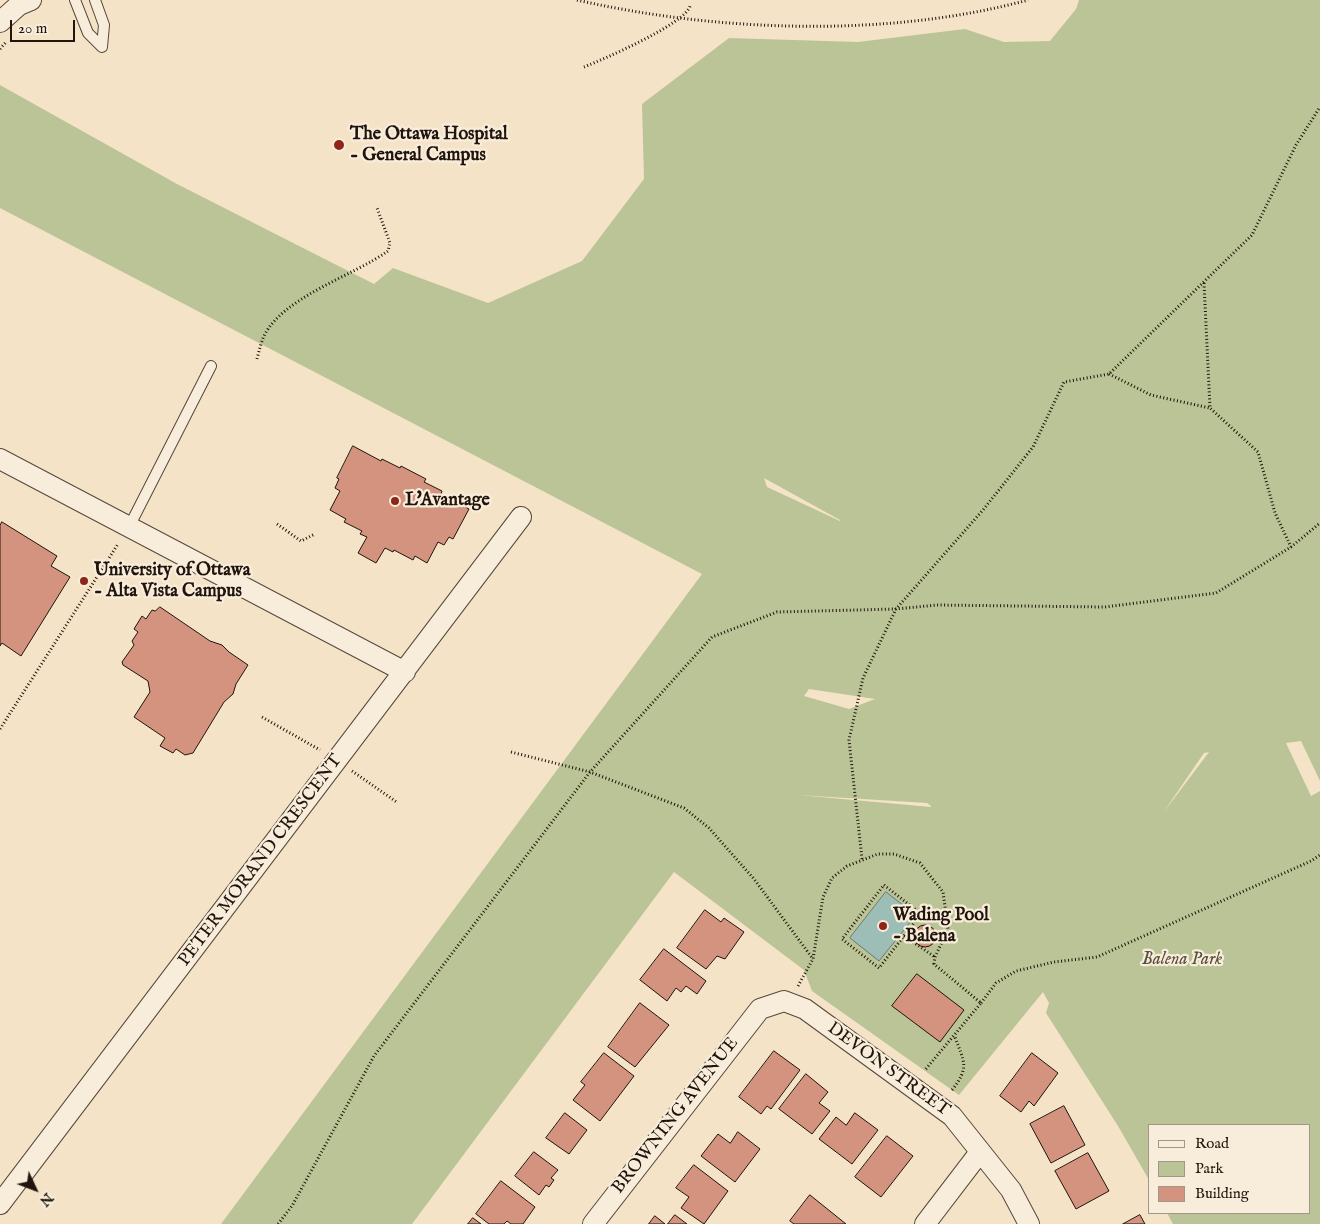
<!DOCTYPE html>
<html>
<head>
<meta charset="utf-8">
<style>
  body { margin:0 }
  #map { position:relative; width:1320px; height:1224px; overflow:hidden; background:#f5e3c8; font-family:"IM FELL English",serif }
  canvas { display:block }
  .legend { position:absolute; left:1148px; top:1124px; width:162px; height:90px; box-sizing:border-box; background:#f8eddb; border:1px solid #a29688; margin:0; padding:6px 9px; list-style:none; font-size:15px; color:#20140c }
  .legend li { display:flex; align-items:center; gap:10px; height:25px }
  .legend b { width:25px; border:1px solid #a29688 }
  .north { position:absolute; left:10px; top:1164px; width:50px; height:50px; -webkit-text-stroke:4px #f8eddb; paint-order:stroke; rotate:133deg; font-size:14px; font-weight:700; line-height:20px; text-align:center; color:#20140c }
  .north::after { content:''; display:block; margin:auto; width:18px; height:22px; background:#20140c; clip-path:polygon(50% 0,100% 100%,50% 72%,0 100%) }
  .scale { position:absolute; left:10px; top:20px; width:65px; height:22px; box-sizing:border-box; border:2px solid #20140c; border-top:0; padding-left:6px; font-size:15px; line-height:18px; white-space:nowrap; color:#20140c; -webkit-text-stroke:4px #f8eddb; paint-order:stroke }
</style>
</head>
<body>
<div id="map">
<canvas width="1320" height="1224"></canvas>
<ul class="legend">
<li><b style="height:6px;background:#f8eddb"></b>Road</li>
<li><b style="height:14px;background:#bbc496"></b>Park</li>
<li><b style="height:14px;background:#d4937e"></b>Building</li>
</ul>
<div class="north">N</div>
<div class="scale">20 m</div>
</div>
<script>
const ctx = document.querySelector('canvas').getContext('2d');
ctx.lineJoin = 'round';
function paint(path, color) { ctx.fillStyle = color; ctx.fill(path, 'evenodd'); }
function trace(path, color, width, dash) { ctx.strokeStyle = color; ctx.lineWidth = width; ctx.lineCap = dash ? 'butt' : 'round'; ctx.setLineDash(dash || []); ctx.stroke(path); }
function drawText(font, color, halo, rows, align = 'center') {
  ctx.font = font + ' "IM FELL English",serif'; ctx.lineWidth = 4.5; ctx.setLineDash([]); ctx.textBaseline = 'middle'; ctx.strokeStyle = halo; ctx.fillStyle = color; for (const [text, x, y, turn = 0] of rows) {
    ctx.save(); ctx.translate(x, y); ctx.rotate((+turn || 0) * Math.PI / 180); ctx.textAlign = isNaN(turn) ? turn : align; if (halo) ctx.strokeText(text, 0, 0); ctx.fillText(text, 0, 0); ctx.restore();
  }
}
const green = new Path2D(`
  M 1079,0 L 1320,0 L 1320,781 L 1301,741 L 1286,743 L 1311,796 L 1320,791 L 1320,1224 L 1173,1224 L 1167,1213 L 1309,1213 L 1309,1125 L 1149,1125 L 1149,1180 L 1118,1126 L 1046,1013 L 1049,1003 L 1043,992 L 959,1095 L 812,991 L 804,970 L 674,872 L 412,1224 L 221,1224 L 702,574 L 0,208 L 0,85 L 177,184 L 374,284 L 393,268 L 488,303 L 582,261 L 644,179 L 642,104 L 729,38 L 858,42 L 965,29 L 1004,42 L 1050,41 L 1076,9 ZM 764,478 L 840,520 L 840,521 L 767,487 ZM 809,689 L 875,699 L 849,709 L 804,696 ZM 1209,752 L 1163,813 L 1204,753 ZM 798,795 L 927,803 L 931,806 L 931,807 Z`);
const water = new Path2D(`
  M 886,892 L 916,915 L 879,961 L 850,938 Z`);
const building = new Path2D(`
  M 353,446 L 381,461 L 382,459 L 400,468 L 401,466 L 426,479 L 424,482 L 442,491 L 441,494 L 469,509 L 453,539 L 449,537 L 444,545 L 438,542 L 427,563 L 415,556 L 413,560 L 394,550 L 393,552 L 385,548 L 376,563 L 358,553 L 367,537 L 360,534 L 362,531 L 344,522 L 346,519 L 330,510 L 340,491 L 335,488 L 339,479 L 337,478 Z
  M 2,522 L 57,556 L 51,566 L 70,577 L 21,656 L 2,643 L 0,646 L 0,526 Z
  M 160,607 L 210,641 L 222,645 L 229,652 L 248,665 L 236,684 L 233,694 L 224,702 L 193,753 L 185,755 L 176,749 L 173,753 L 160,746 L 165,738 L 134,717 L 150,692 L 148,681 L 123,665 L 122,662 L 134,645 L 132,641 L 138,632 L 134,629 L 142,616 L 146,619 L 152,610 L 155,611 Z
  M 705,910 L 721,922 L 724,918 L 744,932 L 725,959 L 717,956 L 706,969 L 677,948 Z
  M914 936a11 11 0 1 1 22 0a11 11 0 1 1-22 0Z
  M 664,949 L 706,981 L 697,994 L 686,986 L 681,992 L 676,988 L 667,1001 L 640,980 Z
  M 917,974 L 964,1010 L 940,1042 L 892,1006 Z
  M 640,1003 L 669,1025 L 635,1067 L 608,1047 Z
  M 774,1051 L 800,1070 L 771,1109 L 767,1106 L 761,1114 L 739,1097 Z
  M 604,1053 L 634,1076 L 600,1121 L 573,1100 L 585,1085 L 581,1082 Z
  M 1032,1053 L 1058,1073 L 1034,1106 L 1029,1101 L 1021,1112 L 1000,1096 Z
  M 806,1074 L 828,1092 L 819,1103 L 830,1111 L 812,1134 L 779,1109 Z
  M 1064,1106 L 1085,1145 L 1051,1163 L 1030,1124 Z
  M 565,1113 L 587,1130 L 569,1154 L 546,1138 Z
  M 855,1113 L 878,1130 L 852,1164 L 819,1139 L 836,1117 L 846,1125 Z
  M 738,1132 L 760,1149 L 735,1182 L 701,1156 L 718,1134 L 730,1143 Z
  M 887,1136 L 913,1156 L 881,1197 L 855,1177 Z
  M 534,1152 L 558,1170 L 551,1178 L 554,1180 L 549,1187 L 546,1185 L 539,1195 L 515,1176 Z
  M 1088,1153 L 1109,1191 L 1076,1209 L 1055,1171 Z
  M 694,1165 L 728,1191 L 704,1224 L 681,1208 L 689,1197 L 676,1188 Z
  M 501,1181 L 535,1207 L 523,1224 L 511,1224 L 507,1221 L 504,1224 L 489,1224 L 476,1214 Z
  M 810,1195 L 846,1224 L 794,1224 L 790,1221 Z
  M 675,1215 L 687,1224 L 668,1224 Z
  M 1140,1215 L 1145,1224 L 1123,1224 Z
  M 655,1216 L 665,1224 L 649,1224 Z
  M 473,1218 L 481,1224 L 468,1224 Z`);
const path = new Path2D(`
  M 577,0 C 717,32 889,38 1028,0
  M 0,49 L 6,42
  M 584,67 C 604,59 685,24 690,6
  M 1204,283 L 1210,408 L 1258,452 L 1275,513 L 1291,547
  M 257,359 C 259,351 261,343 264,336 C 283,297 353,276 388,251 L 390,243 L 377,208
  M 1109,374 L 1151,395 L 1210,408
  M 277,524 L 301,541 L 315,534
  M 262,717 L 320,750
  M 0,729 L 118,544
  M 511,752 L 590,772 L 684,808 L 709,828 L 754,879 L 813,959
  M 352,771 L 398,803
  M 862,859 L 849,740 L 863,678 L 896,609 L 983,510 L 1033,447 L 1064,382 L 1109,374 L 1252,235 L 1296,145 L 1320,107
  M 884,885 L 921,914 L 879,968 L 842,939 Z
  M 904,936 L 935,957
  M 798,986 L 813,959 L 823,897 L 832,878 L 847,866 L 878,854 L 894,854 L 920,863 L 943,892 L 948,929 L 935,957 L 934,964 L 981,1003 L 925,1070
  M 981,1003 L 996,983 L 1016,971 L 1054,962 L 1097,957 L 1311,861 L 1320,855
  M 952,1090 C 970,1067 964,1062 955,1037
  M 278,1224 L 292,1206 L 374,1056 L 590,772 L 712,637 L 777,612 L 896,609 L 937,605 L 1105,607 L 1216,593 L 1291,547 L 1320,523`);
const service = new Path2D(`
  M 75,0 L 88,33 L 102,47
  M 95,0 L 104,25 L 102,47
  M 129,527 L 211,366`);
const minor = new Path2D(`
  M 0,22 L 19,5 L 31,0
  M 0,459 L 405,672
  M 0,1204 L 521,517
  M 593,1224 L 760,1009 L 784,1001 L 805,1009 L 952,1116 L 1011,1190 L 1029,1224
  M 925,1224 L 980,1152`);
const markers = [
  [339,145,6,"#8f2418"],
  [395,501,5,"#8f2418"],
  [84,581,5,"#8f2418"],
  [883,926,5,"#8f2418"]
];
const poiNames = [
  ["The Ottawa Hospital",350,135],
  ["- General Campus",350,156],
  ["L'Avantage",405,501],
  ["University of Ottawa",94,571],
  ["- Alta Vista Campus",94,592],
  ["Wading Pool",893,916],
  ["- Balena",893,937]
];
const streetNames = [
  ["PETER MORAND CRESCENT",261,861,-53],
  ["DEVON STREET",888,1070,36],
  ["BROWNING AVENUE",676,1116,-52]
];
const parkNames = [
  ["Balena Park",1182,960]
];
paint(green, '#bbc496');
paint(water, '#9cbeb7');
trace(water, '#6a7a73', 1);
paint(building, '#d4937e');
trace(building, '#20140c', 1);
trace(service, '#55483b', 12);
trace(minor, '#55483b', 22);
trace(path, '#20140c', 3, [1, 2.5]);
trace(service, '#f8eddb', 10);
trace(minor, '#f8eddb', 20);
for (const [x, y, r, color] of markers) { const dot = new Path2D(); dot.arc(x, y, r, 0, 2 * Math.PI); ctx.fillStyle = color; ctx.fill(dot); trace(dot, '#f8eddb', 2); }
drawText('bold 18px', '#20140c', '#f8eddb', poiNames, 'left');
drawText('18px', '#20140c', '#f8eddb', streetNames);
drawText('italic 18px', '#56523c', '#f8eddb', parkNames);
</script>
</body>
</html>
